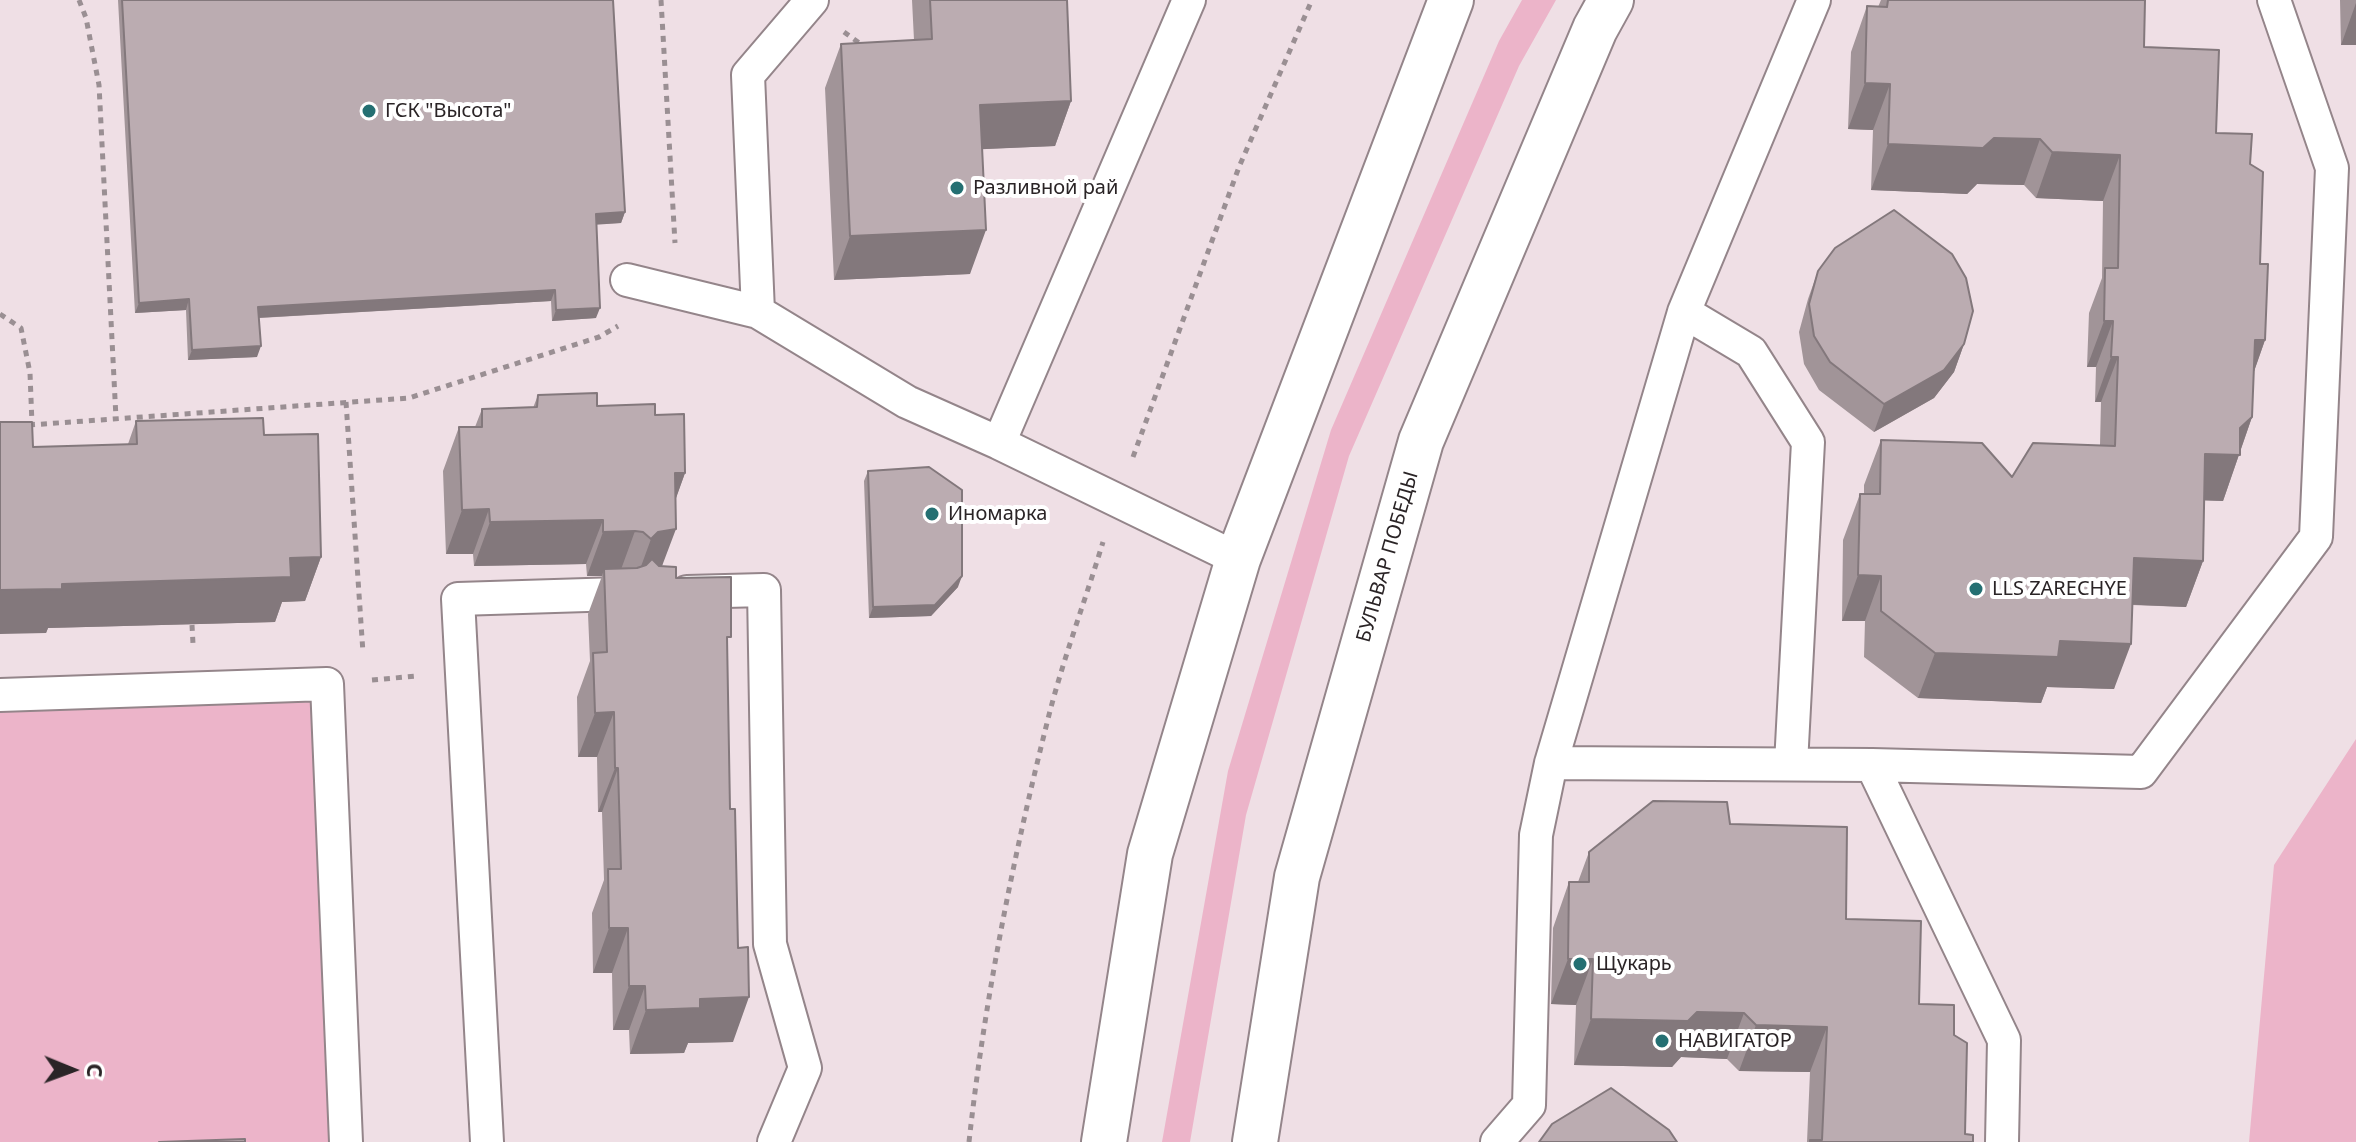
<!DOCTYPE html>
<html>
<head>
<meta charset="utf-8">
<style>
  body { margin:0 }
  #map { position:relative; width:2356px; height:1142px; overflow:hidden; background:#efdfe5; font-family:"Noto Sans",sans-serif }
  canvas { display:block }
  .north { position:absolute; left:32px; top:1030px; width:80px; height:80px; -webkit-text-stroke:6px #fff; paint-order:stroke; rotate:91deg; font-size:22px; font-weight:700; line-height:32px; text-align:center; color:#2a2426 }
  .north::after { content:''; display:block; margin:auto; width:28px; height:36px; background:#2a2426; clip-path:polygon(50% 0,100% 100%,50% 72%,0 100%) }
</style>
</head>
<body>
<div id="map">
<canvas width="2356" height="1142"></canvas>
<div class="north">С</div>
</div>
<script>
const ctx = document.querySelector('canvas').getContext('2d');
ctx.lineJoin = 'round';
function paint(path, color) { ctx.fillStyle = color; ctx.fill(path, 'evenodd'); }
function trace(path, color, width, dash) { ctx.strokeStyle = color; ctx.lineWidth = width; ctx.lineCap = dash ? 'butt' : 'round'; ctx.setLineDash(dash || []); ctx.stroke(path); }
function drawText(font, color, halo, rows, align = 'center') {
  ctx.font = font + ' "Noto Sans",sans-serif'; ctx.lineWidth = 8; ctx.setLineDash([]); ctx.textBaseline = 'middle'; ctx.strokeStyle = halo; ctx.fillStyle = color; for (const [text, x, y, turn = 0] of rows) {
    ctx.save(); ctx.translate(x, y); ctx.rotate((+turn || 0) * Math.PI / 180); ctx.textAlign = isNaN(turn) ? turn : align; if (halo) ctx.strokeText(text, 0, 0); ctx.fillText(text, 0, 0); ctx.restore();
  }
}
const green = new Path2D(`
  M 1522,0 L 1556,0 L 1519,66 L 1349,456 L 1246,815 L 1190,1142 L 1162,1142 L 1228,771 L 1331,430 L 1499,41 Z
  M 327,684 L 346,1142 L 0,1142 L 0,695 Z
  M 2356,739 L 2356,1142 L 2249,1142 L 2274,865 Z`);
const path = new Path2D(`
  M 79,0 L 86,18 L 99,85 L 116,418
  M 661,0 L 675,243
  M 844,32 L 862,45
  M 0,314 L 21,328 L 30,373 L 32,424
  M 346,402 L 363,653
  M 29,425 L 409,398 L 599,337 L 618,326
  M 1133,457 L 1239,167 L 1312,0
  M 192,625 L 193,644
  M 372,680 L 417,676
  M 969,1142 C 985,996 1014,853 1050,711 C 1065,654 1086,598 1103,542`);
const service = new Path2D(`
  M 812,0 L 748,75 L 758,312 L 907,402 L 999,443 L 1238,559
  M 627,280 L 758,312
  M 1684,312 L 1751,352 L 1808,442 L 1791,764
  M 999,443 L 1189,0
  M 687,592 L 764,590 L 770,944 L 805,1068 L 774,1142
  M 0,695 L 327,684 L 346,1142
  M 1551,763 L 1872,765 L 2004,1040 L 2002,1142
  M 1872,765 L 2141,772 L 2316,537 L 2332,168 L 2274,0
  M 487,1142 L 458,599 L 619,594
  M 1497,1142 L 1529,1105 L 1536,835 L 1551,763 L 1684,312 L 1814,0`);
const primary = new Path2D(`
  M 1104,1142 L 1150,854 L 1238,559 L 1451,0
  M 1255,1142 L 1297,877 L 1421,441 L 1595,29 L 1611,0`);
const wall = new Path2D(`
  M 118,0 L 613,0 L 625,212 L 621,223 L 596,224 L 596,318 L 552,321 L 551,301 L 259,318 L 257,357 L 188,360 L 186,310 L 135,313 Z
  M 912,0 L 1067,0 L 1071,101 L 1055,146 L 982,149 L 970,274 L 834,280 L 825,88 L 841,44 L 914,40 Z
  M 1881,0 L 2145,0 L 2144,47 L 2216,133 L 2250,164 L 2260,264 L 2265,340 L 2254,371 L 2252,417 L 2223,501 L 2204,500 L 2203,561 L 2186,607 L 2132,605 L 2114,689 L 2047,687 L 2041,703 L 1918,698 L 1864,657 L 1865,621 L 1842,621 L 1843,540 L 1860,494 L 1864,494 L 1864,485 L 1881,440 L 2012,477 L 2100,445 L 2101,402 L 2095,402 L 2096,367 L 2087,367 L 2089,313 L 2102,278 L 2103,201 L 2036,198 L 2024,185 L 1977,184 L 1967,194 L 1871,190 L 1873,130 L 1848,129 L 1851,52 L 1867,6 L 1878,7 Z
  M 2340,0 L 2356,0 L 2356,45 L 2341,45 Z
  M 1818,271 L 1964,344 L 1954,372 L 1934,398 L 1874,432 L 1819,390 L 1804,364 L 1799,332 L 1808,299 Z
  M 538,395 L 655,415 L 685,473 L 675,500 L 662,566 L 676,578 L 727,648 L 733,1042 L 688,1043 L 684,1053 L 630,1054 L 629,1030 L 613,1030 L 612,973 L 593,973 L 592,913 L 604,880 L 602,812 L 598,812 L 597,757 L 578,757 L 577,697 L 590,661 L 588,614 L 602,576 L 587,576 L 586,564 L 474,566 L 473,554 L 446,554 L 443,471 L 459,427 L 475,427 L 482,409 L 533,408 Z
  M 136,421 L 264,435 L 321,557 L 305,601 L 282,602 L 275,622 L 48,628 L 46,633 L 33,447 L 128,444 Z
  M 868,471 L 958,587 L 931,616 L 869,618 L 864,481 Z
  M 1730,824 L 1846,919 L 1919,1004 L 1954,1035 L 1965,1134 L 1973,1142 L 1807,1142 L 1810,1072 L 1739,1071 L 1727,1059 L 1681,1057 L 1672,1067 L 1574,1065 L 1576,1005 L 1551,1004 L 1553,928 L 1569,882 L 1578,882 L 1589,852 Z`);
const shadedWall = new Path2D(`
  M 2356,3 L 2356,45 L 2341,45 Z
  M 1865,83 L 1890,84 L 1873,130 L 1848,129 Z
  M 1071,101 L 1055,146 L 964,150 L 980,105 Z
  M 1994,138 L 2040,139 L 2024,185 L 1977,184 L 1967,194 L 1871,190 L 1888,144 Z
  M 2052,152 L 2120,155 L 2103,201 L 2036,198 Z
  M 625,212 L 621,223 L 592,225 L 596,214 Z
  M 986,230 L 970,274 L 834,280 L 850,236 Z
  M 555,290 L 551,301 L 255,318 L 258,307 Z
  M 189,299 L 186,310 L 135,313 L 139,303 Z
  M 600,308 L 596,318 L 552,321 L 556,310 Z
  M 2104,321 L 2113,321 L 2096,367 L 2087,367 Z
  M 2255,340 L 2265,340 L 2249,386 Z
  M 1964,344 L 1954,372 L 1934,398 L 1874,432 L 1884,404 Z
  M 261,346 L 257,357 L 188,360 L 192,350 Z
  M 2111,357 L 2118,357 L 2101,402 L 2095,402 Z
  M 2252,417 L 2223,501 L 2189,500 L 2205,454 Z
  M 675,473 L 685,473 L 669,518 Z
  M 489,509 L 473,554 L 446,554 L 462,510 Z
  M 603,520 L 586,564 L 474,566 L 490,522 Z
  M 676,529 L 659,574 L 635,583 L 651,539 L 658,532 Z
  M 635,531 L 619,575 L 604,569 L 602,576 L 587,576 L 603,532 Z
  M 321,557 L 305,601 L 282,602 L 275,622 L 48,628 L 46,633 L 0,634 L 0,590 L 290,558 Z
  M 2134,558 L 2203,561 L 2186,607 L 2118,604 Z
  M 1858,575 L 1881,576 L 1865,621 L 1842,621 Z
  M 962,576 L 958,587 L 931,616 L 869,618 L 873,607 Z
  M 2060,641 L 2131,644 L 2114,689 L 2047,687 L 2041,703 L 1918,698 L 1935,653 Z
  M 614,712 L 597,757 L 578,757 L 595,713 Z
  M 615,768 L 618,768 L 602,812 L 598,812 Z
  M 609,928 L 628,928 L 612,973 L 593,973 Z
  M 1568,959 L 1593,959 L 1576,1005 L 1551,1004 Z
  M 629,986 L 645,986 L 629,1030 L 613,1030 Z
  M 749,997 L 733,1042 L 688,1043 L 684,1053 L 630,1054 L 646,1010 L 700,999 Z
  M 1697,1012 L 1744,1013 L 1727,1059 L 1681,1057 L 1672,1067 L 1574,1065 L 1591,1019 Z
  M 1756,1025 L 1827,1027 L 1810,1072 L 1739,1071 Z`);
const building = new Path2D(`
  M 122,0 L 613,0 L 625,212 L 596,214 L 600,308 L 556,310 L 555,290 L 258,307 L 261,346 L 192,350 L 189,299 L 139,303 Z
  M 930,0 L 1067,0 L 1071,101 L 980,105 L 986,230 L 850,236 L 841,44 L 932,39 Z
  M 1888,0 L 2145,0 L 2144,47 L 2219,50 L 2216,133 L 2252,134 L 2250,164 L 2263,172 L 2260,264 L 2268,264 L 2265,340 L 2255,340 L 2252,417 L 2240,428 L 2240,455 L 2205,454 L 2203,561 L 2134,558 L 2131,644 L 2060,641 L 2058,657 L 1935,653 L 1881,611 L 1881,576 L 1858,575 L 1860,494 L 1880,494 L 1881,440 L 1982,443 L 2012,477 L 2033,443 L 2115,446 L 2118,357 L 2111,357 L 2113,321 L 2104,321 L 2105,268 L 2118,268 L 2120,155 L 2052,152 L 2040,139 L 1994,138 L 1983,148 L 1888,144 L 1890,84 L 1865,83 L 1867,6 L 1887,7 Z
  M 1894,210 L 1952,254 L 1966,278 L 1973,311 L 1964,344 L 1944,370 L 1884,404 L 1830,362 L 1814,336 L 1809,304 L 1818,271 L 1835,248 Z
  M 597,393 L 597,406 L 655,404 L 655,415 L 684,414 L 685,473 L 675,473 L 676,529 L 658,532 L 651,539 L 643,532 L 635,531 L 603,532 L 603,520 L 490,522 L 489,509 L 462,510 L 459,427 L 482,427 L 482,409 L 537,407 L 538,395 Z
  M 263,418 L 264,435 L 318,434 L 321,557 L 290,558 L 291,577 L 62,584 L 62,589 L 0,590 L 0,422 L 32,422 L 33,447 L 137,444 L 136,421 Z
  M 929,467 L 962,490 L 962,576 L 935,605 L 873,607 L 868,471 Z
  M 652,559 L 659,566 L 676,567 L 676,578 L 731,577 L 731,637 L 727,637 L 730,809 L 735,809 L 738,948 L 748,947 L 749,997 L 700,999 L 700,1008 L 646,1010 L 645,986 L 629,986 L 628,928 L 609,928 L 608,869 L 621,869 L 618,768 L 615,768 L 614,712 L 595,713 L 593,653 L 607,652 L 604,569 L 637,568 L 646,565 Z
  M 1653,801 L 1727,802 L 1730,824 L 1847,827 L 1846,919 L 1921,921 L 1919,1004 L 1954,1005 L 1954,1035 L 1967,1043 L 1965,1134 L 1973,1135 L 1973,1142 L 1810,1142 L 1810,1140 L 1822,1140 L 1827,1027 L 1756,1025 L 1744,1013 L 1697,1012 L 1688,1021 L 1591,1019 L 1593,959 L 1568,959 L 1569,882 L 1589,882 L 1589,852 Z
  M 1611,1088 L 1669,1130 L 1677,1142 L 1539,1142 L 1552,1124 Z
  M 245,1139 L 245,1142 L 159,1142 Z`);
const markers = [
  [369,111,8,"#246f72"],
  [957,188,8,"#246f72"],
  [932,514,8,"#246f72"],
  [1976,589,8,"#246f72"],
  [1580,964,8,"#246f72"],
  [1662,1041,8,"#246f72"]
];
const poiNames = [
  ["ГСК \"Высота\"",385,111],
  ["Разливной рай",973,188],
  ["Иномарка",948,514],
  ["LLS ZARECHYE",1992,589],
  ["Щукарь",1596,964],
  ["НАВИГАТОР",1678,1041]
];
const streetNames = [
  ["БУЛЬВАР ПОБЕДЫ",1388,557,-74]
];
paint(green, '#ecb4c9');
trace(service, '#94858a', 36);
trace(primary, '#94858a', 48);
trace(path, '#9a8f93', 5, [6, 6]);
trace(service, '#fff', 32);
trace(primary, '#fff', 44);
paint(wall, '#a19498');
paint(shadedWall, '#83787c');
paint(building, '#bbacb1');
trace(building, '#83787c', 2);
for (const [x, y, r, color] of markers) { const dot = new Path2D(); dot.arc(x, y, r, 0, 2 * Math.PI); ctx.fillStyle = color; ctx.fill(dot); trace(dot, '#fff', 3); }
drawText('20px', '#2a2426', '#fff', poiNames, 'left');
drawText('20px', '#2a2426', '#fff', streetNames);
</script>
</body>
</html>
